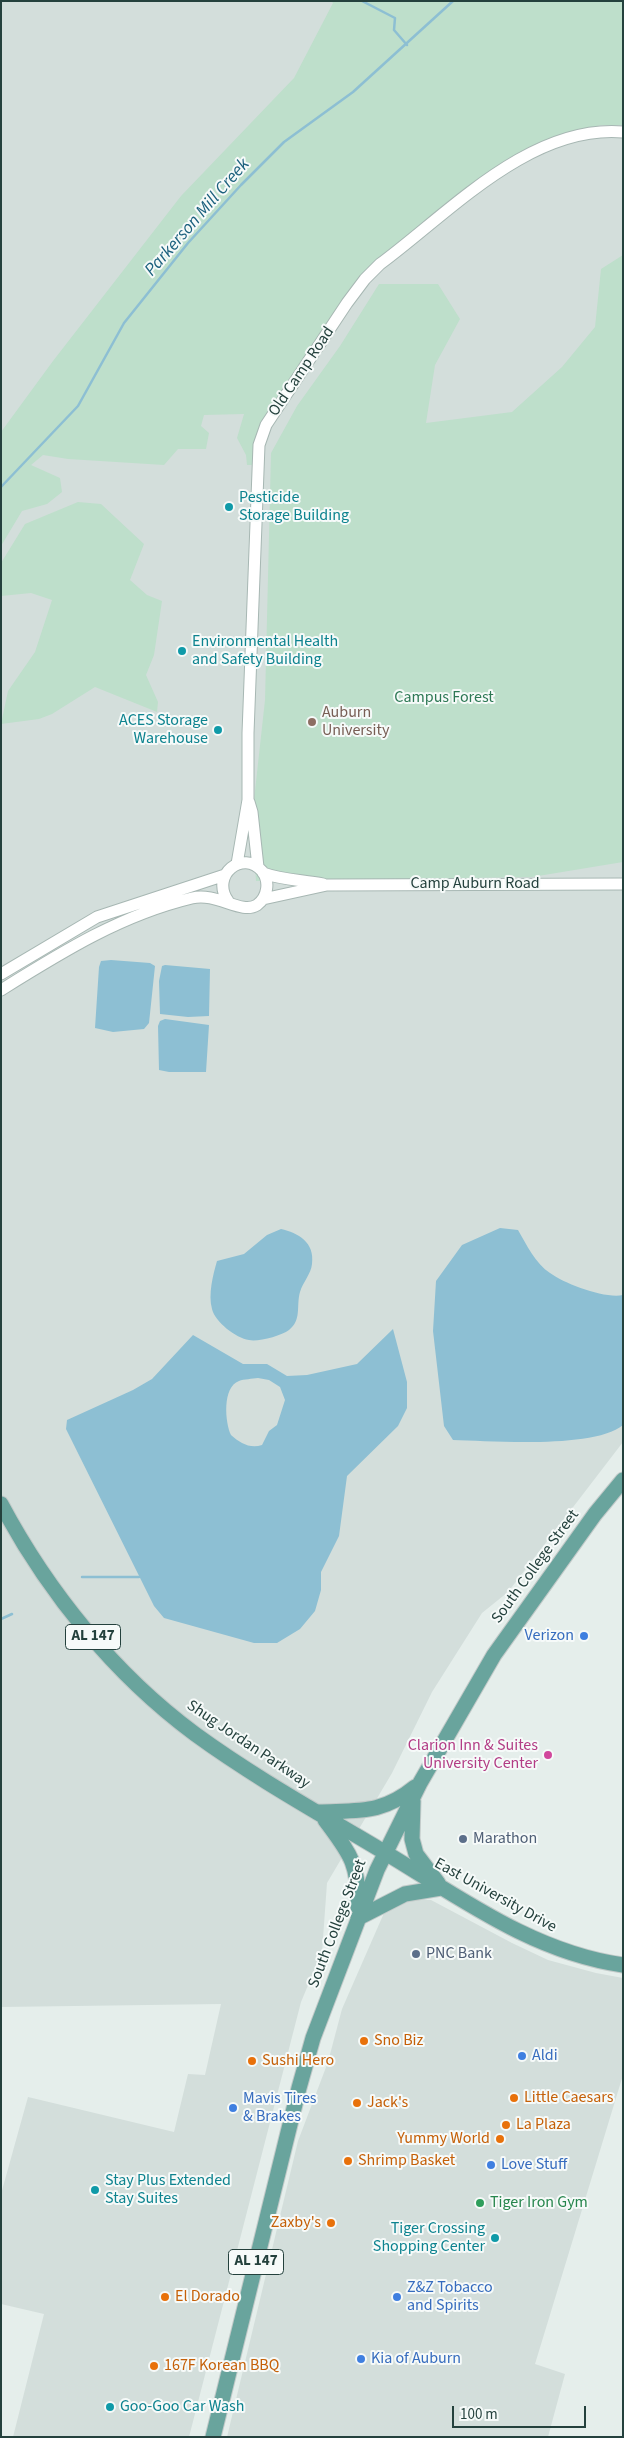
<!DOCTYPE html>
<html>
<head>
<meta charset="utf-8">
<style>
  body { margin:0 }
  #map { position:relative; width:624px; height:2438px; overflow:hidden; background:#e5eeeb; font-family:"Source Sans 3",sans-serif }
  canvas { display:block }
  .frame { position:absolute; inset:0; border:2px solid #24413d; pointer-events:none }
  .scale { position:absolute; left:452px; top:2406px; width:134px; height:22px; box-sizing:border-box; border:2px solid #24413d; border-top:0; padding-left:6px; font-size:15px; line-height:18px; white-space:nowrap; color:#24413d; -webkit-text-stroke:4px #f6faf9; paint-order:stroke }
</style>
</head>
<body>
<div id="map">
<canvas width="624" height="2438"></canvas>
<div class="frame"></div>
<div class="scale">100 m</div>
</div>
<script>
const ctx = document.querySelector('canvas').getContext('2d');
ctx.lineJoin = 'round';
function paint(path, color) { ctx.fillStyle = color; ctx.fill(path, 'evenodd'); }
function trace(path, color, width, dash) { ctx.strokeStyle = color; ctx.lineWidth = width; ctx.lineCap = dash ? 'butt' : 'round'; ctx.setLineDash(dash || []); ctx.stroke(path); }
function drawText(font, color, halo, rows, align = 'center') {
  ctx.font = font + ' "Source Sans 3",sans-serif'; ctx.lineWidth = 4; ctx.setLineDash([]); ctx.textBaseline = 'middle'; ctx.strokeStyle = halo; ctx.fillStyle = color; for (const [text, x, y, turn = 0] of rows) {
    ctx.save(); ctx.translate(x, y); ctx.rotate((+turn || 0) * Math.PI / 180); ctx.textAlign = isNaN(turn) ? turn : align; if (halo) ctx.strokeText(text, 0, 0); ctx.fillText(text, 0, 0); ctx.restore();
  }
}
const built = new Path2D(`
  M 1,1 L 623,1 L 623,1442 L 508,1592 L 482,1613 L 432,1692 L 392,1773 L 327,1883 L 322,1952 L 301,2002 L 189,2437 L 13,2437 L 44,2314 L 1,2304 L 1,2194 L 28,2097 L 174,2132 L 188,2074 L 205,2075 L 221,2004 L 1,2007 Z
  M 413,1899 L 431,1900 L 512,1943 L 548,1960 L 596,1973 L 623,1978 L 623,2075 L 535,2364 L 565,2374 L 548,2437 L 227,2437 L 298,2141 L 328,2062 L 342,2009 L 384,1913 L 398,1903 Z`);
const green = new Path2D(`
  M 331,1 L 623,1 L 623,125 L 602,125 L 564,133 L 507,159 L 392,251 L 293,378 L 254,465 L 247,465 L 246,455 L 237,438 L 244,414 L 204,415 L 201,426 L 209,433 L 206,449 L 178,449 L 164,465 L 68,459 L 43,455 L 31,465 L 60,478 L 62,492 L 47,504 L 22,511 L 1,546 L 1,432 L 53,361 L 181,196 L 294,78 L 333,3 Z
  M 623,255 L 623,862 L 532,877 L 256,881 L 252,818 L 265,700 L 271,453 L 297,406 L 340,346 L 379,284 L 438,284 L 460,319 L 435,365 L 426,423 L 512,412 L 562,367 L 595,327 L 601,269 Z
  M 78,502 L 101,504 L 144,544 L 130,580 L 147,595 L 162,601 L 154,655 L 146,675 L 158,702 L 157,712 L 95,687 L 52,714 L 39,719 L 1,724 L 8,691 L 35,652 L 52,600 L 31,593 L 1,596 L 1,563 L 25,524 Z`);
const water = new Path2D(`
  M 111,960 L 150,963 L 155,966 L 149,1023 L 144,1029 L 113,1032 L 95,1028 L 99,967 L 101,961 Z
  M 165,965 L 210,969 L 209,1016 L 188,1017 L 160,1014 L 159,981 L 162,966 Z
  M 165,1019 L 209,1025 L 206,1072 L 169,1072 L 159,1070 L 158,1026 L 160,1021 Z
  M 500,1228 L 518,1230 C 526,1244 536,1264 550,1273 C 565,1284 605,1299 623,1295 L 623,1425 C 594,1449 492,1441 453,1440 L 444,1426 L 433,1331 L 436,1281 L 462,1245 Z
  M 281,1229 C 298,1233 315,1242 312,1264 C 311,1274 303,1282 300,1292 C 296,1306 302,1320 289,1330 C 281,1336 258,1342 249,1340 C 236,1338 215,1322 212,1309 C 208,1294 213,1275 217,1261 L 244,1254 L 267,1235 Z
  M 393,1329 L 407,1382 L 407,1408 L 398,1426 L 347,1476 L 339,1536 L 321,1572 L 321,1590 L 315,1611 L 300,1629 L 277,1643 L 254,1643 L 164,1618 L 154,1606 L 66,1429 L 67,1420 L 133,1390 L 152,1379 L 193,1335 L 243,1364 L 267,1364 L 287,1376 L 307,1375 L 357,1364 ZM 258,1378 L 269,1380 L 280,1387 L 285,1400 L 277,1425 L 269,1431 L 262,1445 C 250,1449 240,1443 231,1435 C 225,1423 222,1387 239,1381 C 244,1379 252,1379 258,1378 Z`);
const stream = new Path2D(`
  M 362,1 L 395,18 L 394,30 L 407,45
  M 1,487 L 78,406 L 124,323 L 188,243 L 241,185 L 284,142 L 353,92 L 453,1
  M 82,1577 L 139,1577
  M 1,1619 L 12,1614`);
const minor = new Path2D(`
  M 249,802 L 252,812 L 258,867
  M 237,864 L 248,800 L 248,733 L 259,445 L 266,425 L 347,303 L 365,279 L 380,264 C 448,214 530,124 623,132
  M 263,873 C 282,880 303,880 323,884
  M 263,899 L 327,885 L 623,884
  M 1,974 L 97,917 L 225,875
  M 1,990 C 62,952 121,915 192,898 C 217,892 241,915 257,905 C 268,897 270,881 262,871 C 243,849 210,875 228,901`);
const major = new Path2D(`
  M 1,1504 C 48,1592 114,1674 195,1734 C 258,1780 328,1818 394,1858 C 466,1902 537,1953 623,1965
  M 413,1801 L 412,1839 L 416,1854 L 438,1883
  M 319,1812 C 360,1810 382,1814 415,1787
  M 325,1820 C 350,1854 359,1863 358,1907
  M 358,1918 L 405,1894 L 441,1888
  M 213,2437 L 299,2088 L 313,2038 L 377,1870 L 420,1783 L 494,1655 L 595,1514 L 623,1480`);
const markers = [
  [229,507,5,"#0f9aa8"],
  [182,651,5,"#0f9aa8"],
  [312,722,5,"#8d6e63"],
  [218,730,5,"#0f9aa8"],
  [584,1636,5,"#3f7fe0"],
  [548,1755,5,"#d1479c"],
  [463,1839,5,"#5c6f8a"],
  [416,1954,5,"#5c6f8a"],
  [364,2041,5,"#e8710a"],
  [522,2056,5,"#3f7fe0"],
  [252,2061,5,"#e8710a"],
  [514,2098,5,"#e8710a"],
  [357,2103,5,"#e8710a"],
  [233,2108,5,"#3f7fe0"],
  [506,2125,5,"#e8710a"],
  [500,2139,5,"#e8710a"],
  [348,2161,5,"#e8710a"],
  [491,2165,5,"#3f7fe0"],
  [95,2190,5,"#0f9aa8"],
  [480,2203,5,"#2e9e5b"],
  [331,2223,5,"#e8710a"],
  [495,2238,5,"#0f9aa8"],
  [165,2297,5,"#e8710a"],
  [397,2297,5,"#3f7fe0"],
  [361,2359,5,"#3f7fe0"],
  [154,2366,5,"#e8710a"],
  [110,2407,5,"#0f9aa8"]
];
const shields = [
  [93,1637,55],
  [256,2262,55]
];
const shieldNames = [
  ["AL 147",93,1637],
  ["AL 147",256,2262]
];
const streetNames = [
  ["Old Camp Road",302,372,-56],
  ["Camp Auburn Road",475,884],
  ["South College Street",536,1567,-54],
  ["Shug Jordan Parkway",248,1745,34],
  ["East University Drive",495,1896,29],
  ["South College Street",338,1924,-69]
];
const cultureNames = [
  ["Pesticide",239,498],
  ["Storage Building",239,516],
  ["Environmental Health",192,642],
  ["and Safety Building",192,660],
  ["ACES Storage",208,721,"right"],
  ["Warehouse",208,739,"right"],
  ["Stay Plus Extended",105,2181],
  ["Stay Suites",105,2199],
  ["Tiger Crossing",485,2229,"right"],
  ["Shopping Center",485,2247,"right"],
  ["Goo-Goo Car Wash",120,2407]
];
const parkNames = [
  ["Campus Forest",444,698]
];
const educationNames = [
  ["Auburn",322,713],
  ["University",322,731]
];
const shopNames = [
  ["Verizon",574,1636,"right"],
  ["Aldi",532,2056],
  ["Mavis Tires",243,2099],
  ["& Brakes",243,2117],
  ["Love Stuff",501,2165],
  ["Z&Z Tobacco",407,2288],
  ["and Spirits",407,2306],
  ["Kia of Auburn",371,2359]
];
const hotelNames = [
  ["Clarion Inn & Suites",538,1746],
  ["University Center",538,1764]
];
const serviceNames = [
  ["Marathon",473,1839],
  ["PNC Bank",426,1954]
];
const foodNames = [
  ["Sno Biz",374,2041],
  ["Sushi Hero",262,2061],
  ["Little Caesars",524,2098],
  ["Jack's",367,2103],
  ["La Plaza",516,2125],
  ["Yummy World",490,2139,"right"],
  ["Shrimp Basket",358,2161],
  ["Zaxby's",321,2223,"right"],
  ["El Dorado",175,2297],
  ["167F Korean BBQ",164,2366]
];
const leisureNames = [
  ["Tiger Iron Gym",490,2203]
];
const waterNames = [
  ["Parkerson Mill Creek",198,218,-49]
];
paint(built, '#d3dedb');
paint(green, '#bedfcb');
paint(water, '#8dbfd3');
trace(stream, '#8dbfd3', 2.5);
trace(minor, '#a7b7b3', 13);
trace(major, '#c2cac9', 17);
trace(minor, '#fff', 11);
trace(major, '#69a49d', 15);
for (const [x, y, r, color] of markers) { const dot = new Path2D(); dot.arc(x, y, r, 0, 2 * Math.PI); ctx.fillStyle = color; ctx.fill(dot); trace(dot, '#f6faf9', 2); }
for (const [x, y, w] of shields) { const box = new Path2D(); box.roundRect(x - w / 2, y - 12.5, w, 25, 4); ctx.fillStyle = '#f6faf9'; ctx.fill(box); trace(box, '#24413d', 1); }
drawText('bold 15px', '#24413d', null, shieldNames);
drawText('16px', '#24413d', '#f6faf9', streetNames);
drawText('16px', '#0d838f', '#f6faf9', cultureNames, 'left');
drawText('16px', '#2d7854', '#f6faf9', parkNames);
drawText('16px', '#785e54', '#f6faf9', educationNames, 'left');
drawText('16px', '#366cbe', '#f6faf9', shopNames, 'left');
drawText('16px', '#b23c85', '#f6faf9', hotelNames, 'right');
drawText('16px', '#4e5e75', '#f6faf9', serviceNames, 'left');
drawText('16px', '#c56008', '#f6faf9', foodNames, 'left');
drawText('16px', '#27864d', '#f6faf9', leisureNames, 'left');
drawText('italic 18px', '#1c617e', '#f6faf9', waterNames);
</script>
</body>
</html>
